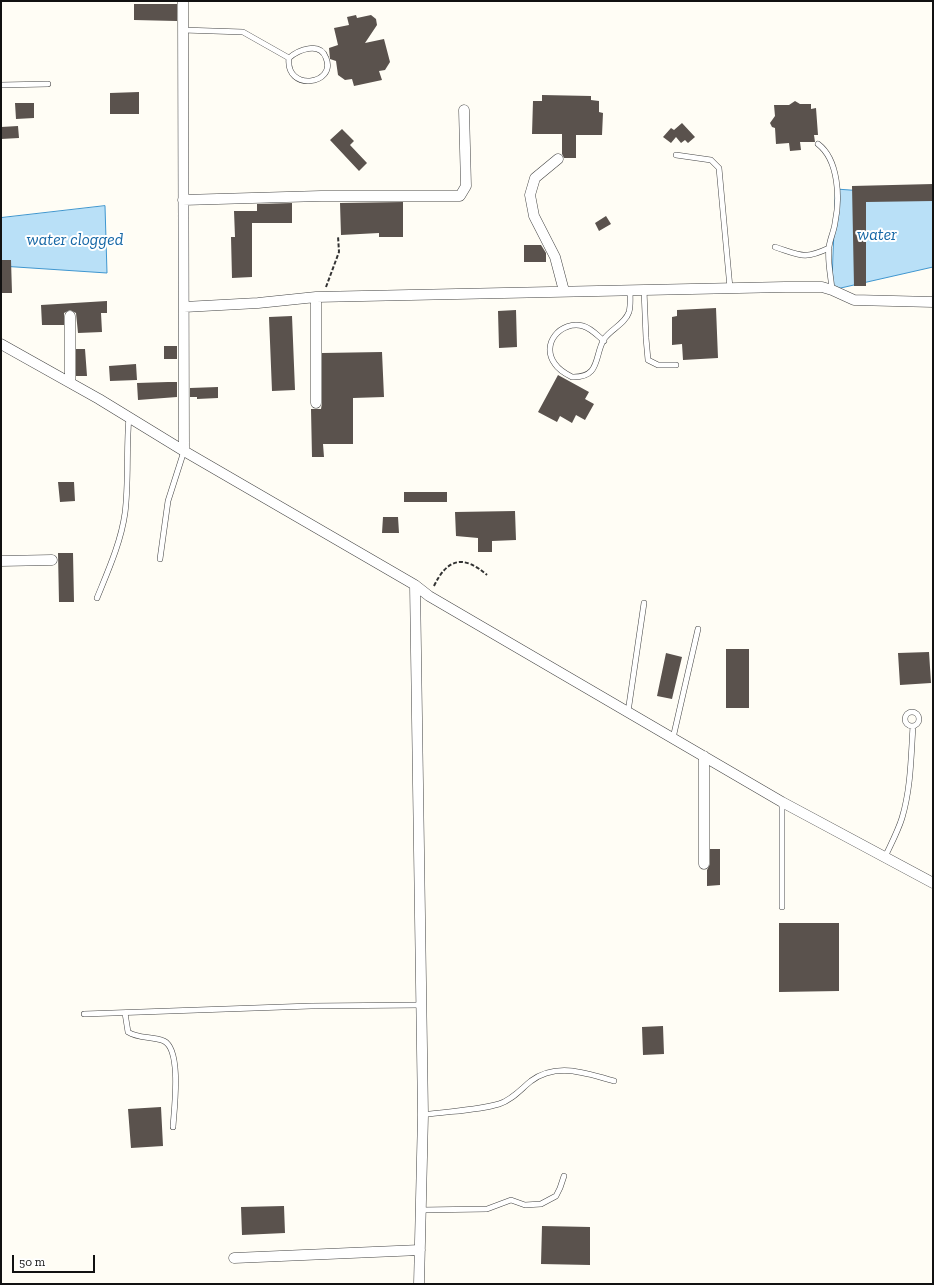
<!DOCTYPE html>
<html>
<head>
<meta charset="utf-8">
<style>
  body { margin:0 }
  #map { position:relative; width:934px; height:1285px; overflow:hidden; background:#fffdf5; font-family:"Zilla Slab",serif }
  canvas { display:block }
  .frame { position:absolute; inset:0; border:2px solid #111; pointer-events:none }
  .scale { position:absolute; left:12px; top:1255px; width:83px; height:18px; box-sizing:border-box; border:2px solid #111; border-top:0; padding-left:5px; font-size:12px; line-height:14px; white-space:nowrap; color:#111; -webkit-text-stroke:3px #fff; paint-order:stroke }
</style>
</head>
<body>
<div id="map">
<canvas width="934" height="1285"></canvas>
<div class="frame"></div>
<div class="scale">50 m</div>
</div>
<script>
const ctx = document.querySelector('canvas').getContext('2d');
ctx.lineJoin = 'round';
function paint(path, color) { ctx.fillStyle = color; ctx.fill(path, 'evenodd'); }
function trace(path, color, width, dash) { ctx.strokeStyle = color; ctx.lineWidth = width; ctx.lineCap = dash ? 'butt' : 'round'; ctx.setLineDash(dash || []); ctx.stroke(path); }
function drawText(font, color, halo, rows, align = 'center') {
  ctx.font = font + ' "Zilla Slab",serif'; ctx.lineWidth = 4; ctx.setLineDash([]); ctx.textBaseline = 'middle'; ctx.strokeStyle = halo; ctx.fillStyle = color; for (const [text, x, y, turn = 0] of rows) {
    ctx.save(); ctx.translate(x, y); ctx.rotate((+turn || 0) * Math.PI / 180); ctx.textAlign = isNaN(turn) ? turn : align; if (halo) ctx.strokeText(text, 0, 0); ctx.fillText(text, 0, 0); ctx.restore();
  }
}
const water = new Path2D(`
  M 836,189 L 933,196 L 933,267 L 832,290 Z
  M 105,206 L 107,273 L 1,266 L 1,218 Z`);
const building = new Path2D(`
  M 134,4 L 177,4 L 177,21 L 134,20 Z
  M 356,15 L 357,18 L 371,15 L 376,19 L 377,25 L 365,43 L 384,39 L 390,62 L 385,70 L 379,71 L 382,80 L 354,86 L 352,79 L 345,80 L 338,75 L 336,61 L 330,59 L 329,48 L 338,45 L 334,28 L 349,25 L 347,17 Z
  M 139,92 L 139,114 L 110,114 L 110,93 Z
  M 542,95 L 591,96 L 591,100 L 599,101 L 599,112 L 603,113 L 602,135 L 576,135 L 576,158 L 564,158 L 562,154 L 562,134 L 532,134 L 533,101 L 542,101 Z
  M 795,101 L 800,104 L 811,104 L 811,109 L 816,108 L 818,135 L 814,135 L 815,142 L 800,142 L 801,150 L 790,151 L 789,143 L 776,144 L 775,128 L 772,127 L 770,123 L 775,116 L 774,105 L 789,105 Z
  M 15,103 L 34,103 L 34,118 L 16,119 Z
  M 682,123 L 695,137 L 688,143 L 685,140 L 681,143 L 676,137 L 671,143 L 663,137 L 671,128 L 674,130 Z
  M 18,126 L 19,138 L 1,139 L 1,127 Z
  M 342,129 L 354,141 L 350,145 L 367,163 L 359,171 L 330,140 Z
  M 933,184 L 933,201 L 866,202 L 866,286 L 854,286 L 852,186 Z
  M 403,202 L 403,237 L 379,237 L 379,233 L 341,235 L 340,203 Z
  M 292,203 L 292,223 L 252,223 L 252,277 L 232,278 L 231,237 L 235,237 L 234,211 L 257,211 L 257,204 Z
  M 606,216 L 611,224 L 599,231 L 595,223 Z
  M 524,245 L 541,245 L 546,253 L 546,262 L 524,262 Z
  M 1,260 L 11,260 L 12,293 L 2,293 Z
  M 107,301 L 107,313 L 101,313 L 102,332 L 78,333 L 76,313 L 70,310 L 64,313 L 64,325 L 42,325 L 41,305 Z
  M 716,308 L 718,358 L 683,360 L 682,344 L 672,345 L 672,317 L 677,316 L 677,310 Z
  M 516,310 L 517,347 L 499,348 L 498,311 Z
  M 292,316 L 295,390 L 272,391 L 269,317 Z
  M 164,346 L 177,346 L 177,359 L 164,359 Z
  M 76,349 L 85,349 L 87,376 L 76,376 Z
  M 382,352 L 384,397 L 353,398 L 353,444 L 323,444 L 324,457 L 312,457 L 311,409 L 321,409 L 322,403 L 322,353 Z
  M 136,364 L 137,380 L 110,381 L 109,366 Z
  M 558,375 L 589,392 L 585,399 L 594,404 L 585,420 L 576,415 L 572,423 L 560,416 L 557,422 L 538,412 Z
  M 168,382 L 177,382 L 177,397 L 138,400 L 137,383 Z
  M 218,387 L 218,398 L 197,399 L 197,397 L 190,397 L 190,388 Z
  M 58,482 L 74,482 L 75,501 L 60,502 Z
  M 404,492 L 447,492 L 447,502 L 404,502 Z
  M 515,511 L 516,540 L 492,541 L 492,552 L 478,552 L 478,538 L 456,536 L 455,512 Z
  M 383,517 L 398,517 L 399,533 L 382,533 Z
  M 58,553 L 73,553 L 74,602 L 59,602 Z
  M 726,649 L 749,649 L 749,708 L 726,708 Z
  M 929,652 L 931,683 L 900,685 L 898,653 Z
  M 666,653 L 682,657 L 672,699 L 657,696 Z
  M 710,849 L 720,849 L 720,885 L 707,886 L 707,870 L 710,864 Z
  M 779,923 L 839,923 L 839,991 L 779,992 Z
  M 663,1026 L 664,1054 L 643,1055 L 642,1027 Z
  M 161,1107 L 163,1146 L 131,1148 L 128,1109 Z
  M 284,1206 L 285,1233 L 242,1235 L 241,1207 Z
  M 542,1226 L 590,1227 L 590,1265 L 541,1264 Z`);
const path = new Path2D(`
  M 326,287 L 339,252 L 338,236
  M 434,586 C 447,559 463,554 487,575`);
const lane = new Path2D(`
  M 183,30 L 243,32 L 289,58 C 285,92 337,85 326,58 C 320,41 298,50 289,58
  M 1,85 L 48,84
  M 818,144 C 839,160 840,199 835,223 C 834,231 830,239 829,247 C 827,260 831,276 832,290
  M 676,155 L 711,160 L 719,168 L 730,288
  M 775,247 C 800,255 804,260 829,248
  M 644,290 L 646,338 L 648,360 L 658,365 L 676,365
  M 604,341 C 598,336 591,328 583,326 C 561,320 540,344 555,364 C 559,370 566,374 572,377 C 601,378 594,356 604,339 C 611,329 625,324 629,312 C 631,305 630,297 630,290
  M 160,559 L 168,501 L 184,451
  M 97,598 C 108,571 121,542 125,513 C 129,481 126,449 129,417
  M 628,712 L 644,603
  M905 719a7 7 0 1 1 14 0a7 7 0 1 1-14 0Z
  M 673,738 L 698,629
  M 782,802 L 782,907
  M 885,857 C 891,844 898,831 902,818 C 911,788 911,756 913,726
  M 125,1013 L 128,1032 C 139,1039 152,1036 164,1041 C 182,1050 174,1110 173,1127
  M 84,1014 L 311,1006 L 420,1005
  M 423,1115 C 447,1111 475,1111 499,1104 C 512,1100 521,1089 531,1081 C 556,1062 587,1073 614,1081
  M 421,1210 L 487,1209 L 511,1200 L 525,1205 L 541,1204 L 556,1196 L 560,1188 L 564,1176`);
const street = new Path2D(`
  M 183,1 L 184,451
  M 558,159 L 535,178 L 530,195 L 534,216 L 555,257 L 564,291
  M 183,200 L 321,196 L 460,196 L 466,186 L 464,110
  M 316,297 L 316,403
  M 184,307 L 258,303 L 316,297 L 785,287 L 822,287 L 832,290 L 854,300 L 933,302
  M 70,316 L 70,382
  M 1,344 L 99,399 L 184,451 L 415,585 L 429,596 L 782,802 L 933,883
  M 1,561 L 52,560
  M 415,585 L 423,1115 L 419,1284
  M 704,756 L 704,864
  M 234,1258 L 420,1250`);
const waterNames = [
  ["water",877,235],
  ["water clogged",75,240]
];
paint(water, '#b9e0f7');
trace(water, '#3f96cf', 1);
paint(building, '#5a524d');
trace(lane, '#444', 6);
trace(street, '#444', 11);
trace(path, '#333', 2, [4, 2]);
trace(lane, '#fff', 5);
trace(street, '#fff', 10);
drawText('italic 17px', '#1768a6', '#fff', waterNames);
</script>
</body>
</html>
